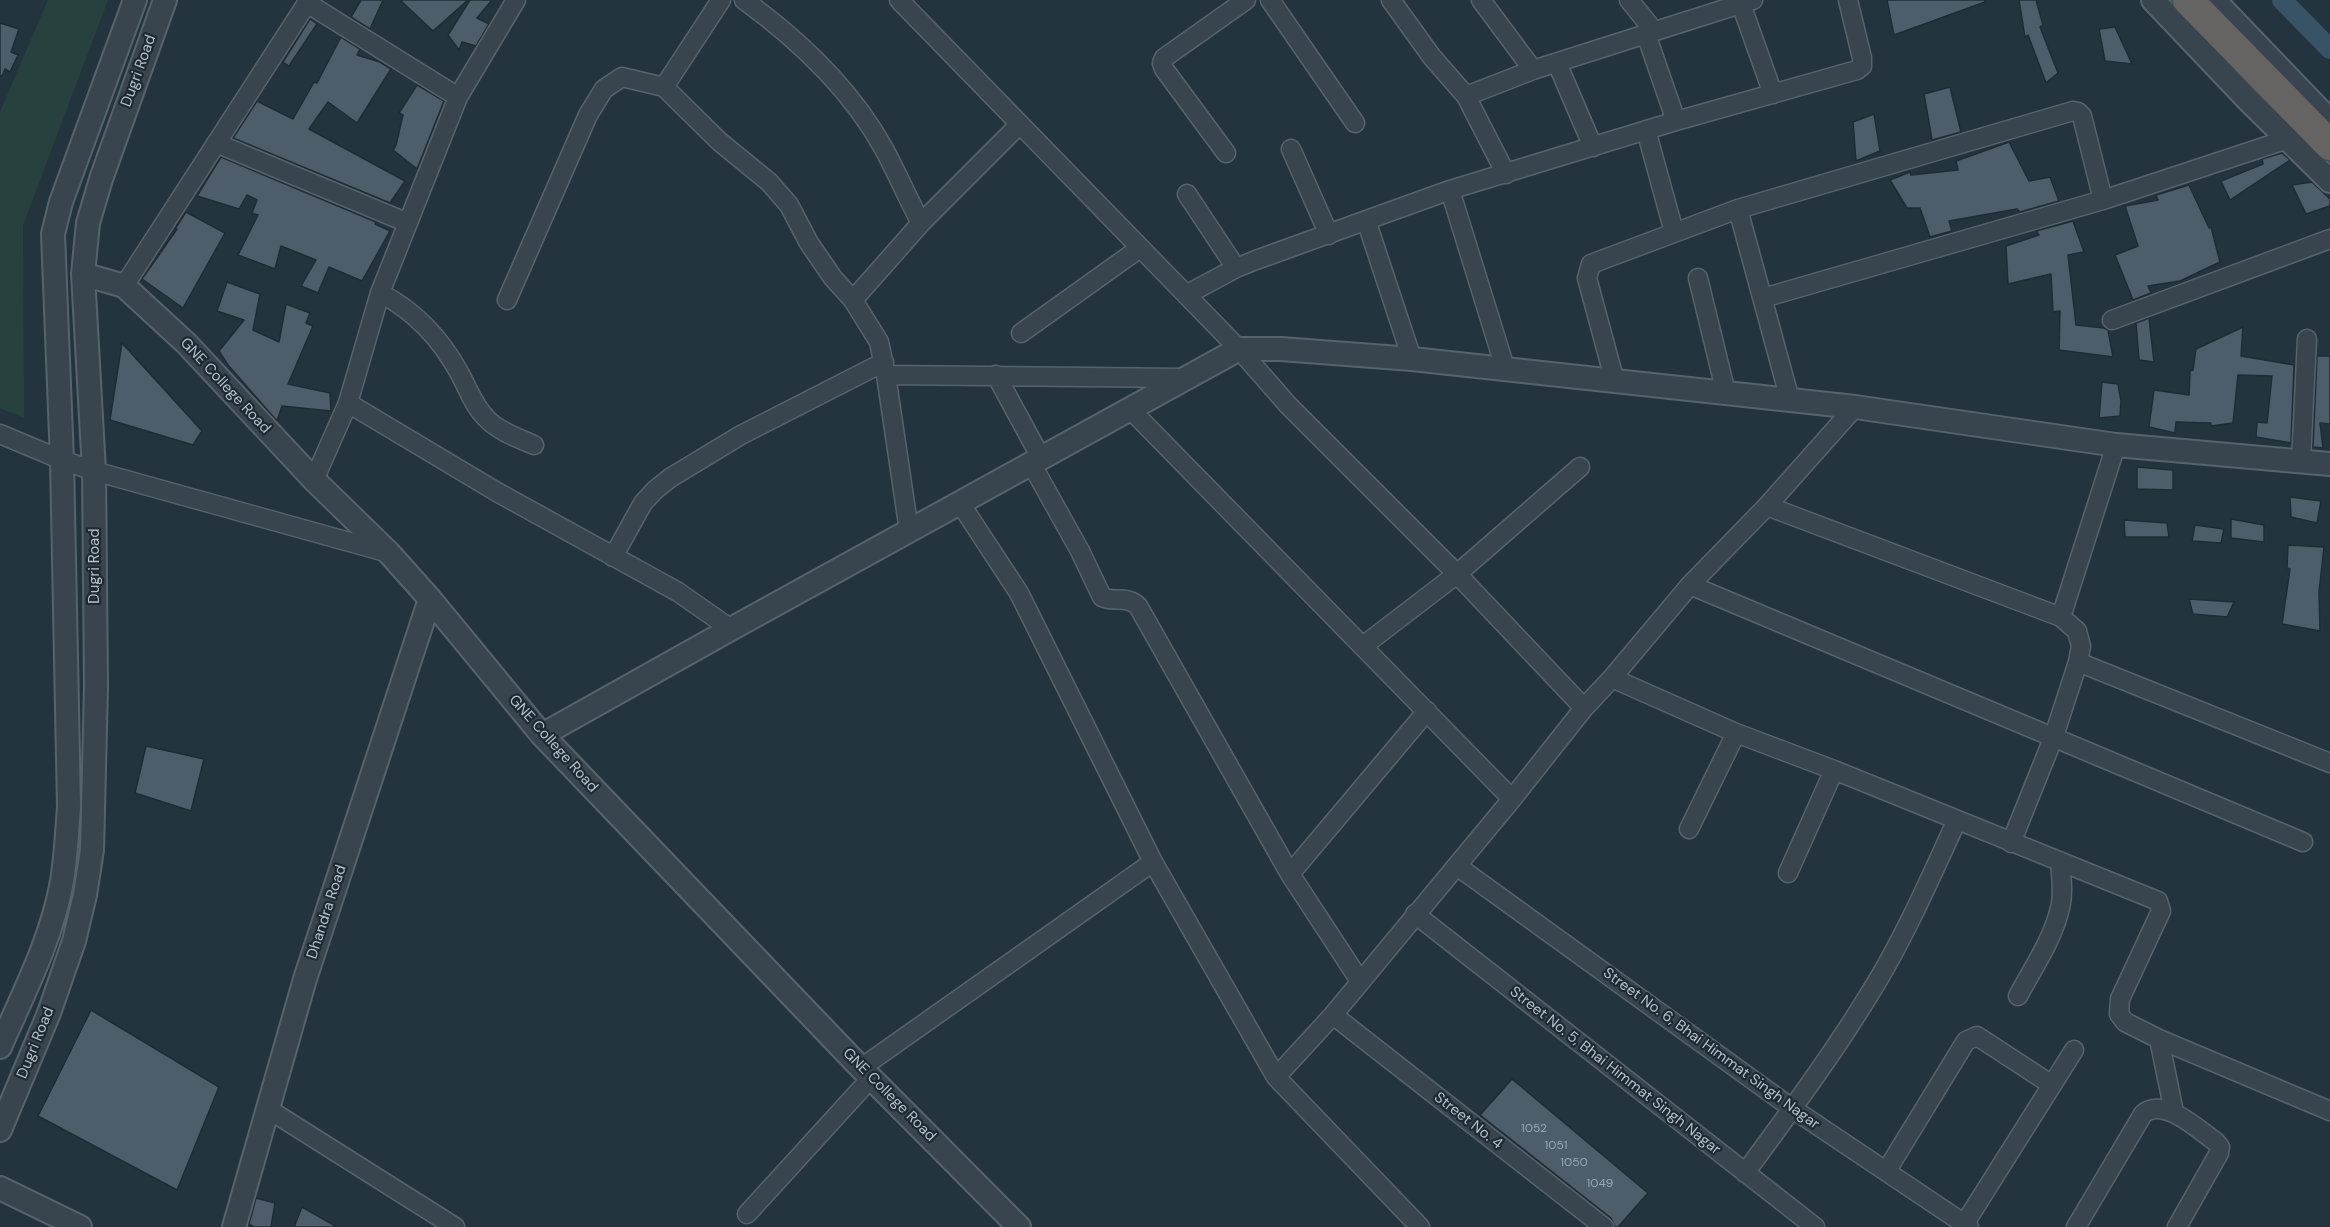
<!DOCTYPE html>
<html>
<head>
<meta charset="utf-8">
<style>
  body { margin:0 }
  canvas { display:block; background:#24343e }
</style>
</head>
<body>
<canvas width="2330" height="1227"></canvas>
<script>
const ctx = document.querySelector('canvas').getContext('2d');
ctx.lineJoin = 'round';
function paint(path, color) { ctx.fillStyle = color; ctx.fill(path, 'evenodd'); }
function trace(path, color, width, dash) { ctx.strokeStyle = color; ctx.lineWidth = width; ctx.lineCap = dash ? 'butt' : 'round'; ctx.setLineDash(dash || []); ctx.stroke(path); }
function drawText(font, color, halo, rows, align = 'center') {
  ctx.font = font + ' "DM Sans",sans-serif'; ctx.lineWidth = 4.5; ctx.setLineDash([]); ctx.textBaseline = 'middle'; ctx.strokeStyle = halo; ctx.fillStyle = color; for (const [text, x, y, turn = 0] of rows) {
    ctx.save(); ctx.translate(x, y); ctx.rotate((+turn || 0) * Math.PI / 180); ctx.textAlign = isNaN(turn) ? turn : align; if (halo) ctx.strokeText(text, 0, 0); ctx.fillText(text, 0, 0); ctx.restore();
  }
}
const green = new Path2D(`
  M 48,0 L 108,0 L 23,225 L 24,418 L 0,408 L 0,112 Z`);
const canal = new Path2D(`
  M 2282,0 L 2330,49`);
const building = new Path2D(`
  M 361,0 L 383,0 L 370,29 L 351,17 Z
  M 400,0 L 468,0 L 433,31 Z
  M 470,0 L 492,0 L 477,18 L 489,24 L 476,46 L 462,42 L 459,50 L 448,35 Z
  M 1887,0 L 1985,0 L 1985,2 L 1894,35 Z
  M 2019,0 L 2036,0 L 2043,25 L 2040,27 L 2058,73 L 2046,83 L 2028,35 L 2025,37 Z
  M 310,19 L 317,24 L 289,66 L 283,62 Z
  M 0,23 L 19,29 L 11,52 L 18,55 L 10,72 L 5,69 L 2,76 L 0,76 Z
  M 2115,27 L 2132,64 L 2105,61 L 2099,29 Z
  M 341,37 L 360,49 L 357,55 L 380,62 L 391,69 L 357,123 L 328,102 L 309,129 L 405,181 L 390,203 L 233,138 L 257,101 L 293,119 L 314,82 L 317,83 Z
  M 417,85 L 444,101 L 417,169 L 393,150 L 396,145 L 403,115 L 399,113 Z
  M 1950,87 L 1961,132 L 1932,140 L 1924,94 Z
  M 1874,114 L 1880,151 L 1856,161 L 1853,122 Z
  M 2009,142 L 2029,181 L 2050,177 L 2059,201 L 2020,212 L 2017,209 L 1949,221 L 1952,231 L 1930,237 L 1920,208 L 1907,208 L 1890,180 L 1910,172 L 1911,175 L 1958,170 L 1956,161 Z
  M 2282,153 L 2290,160 L 2230,200 L 2221,181 L 2263,164 L 2262,159 Z
  M 221,157 L 376,222 L 375,224 L 390,231 L 362,281 L 329,267 L 318,293 L 301,286 L 316,260 L 281,246 L 275,269 L 238,255 L 258,215 L 252,213 L 257,200 L 247,195 L 239,209 L 197,196 Z
  M 2312,182 L 2330,199 L 2330,206 L 2306,214 L 2292,185 Z
  M 2189,185 L 2209,228 L 2211,227 L 2220,262 L 2180,281 L 2148,286 L 2151,293 L 2133,300 L 2115,255 L 2138,246 L 2125,206 L 2158,200 L 2156,195 Z
  M 186,212 L 225,233 L 183,308 L 142,279 L 177,229 L 175,229 Z
  M 2073,221 L 2084,252 L 2068,255 L 2076,325 L 2104,328 L 2108,330 L 2113,357 L 2059,350 L 2060,311 L 2053,312 L 2051,274 L 2008,284 L 2006,246 L 2039,235 L 2036,231 Z
  M 227,282 L 260,294 L 253,330 L 279,342 L 286,304 L 310,313 L 306,323 L 313,326 L 288,384 L 330,393 L 331,411 L 282,406 L 277,421 L 228,365 L 219,351 L 244,320 L 217,311 Z
  M 2149,318 L 2154,362 L 2139,360 L 2136,323 Z
  M 2243,327 L 2241,356 L 2294,365 L 2291,443 L 2256,437 L 2257,422 L 2267,423 L 2272,376 L 2238,375 L 2233,423 L 2211,426 L 2211,423 L 2176,422 L 2175,433 L 2149,427 L 2154,390 L 2189,395 L 2190,371 L 2193,370 L 2196,349 Z
  M 122,343 L 202,431 L 193,445 L 110,420 Z
  M 2317,356 L 2330,356 L 2330,424 L 2320,423 L 2323,448 L 2313,447 Z
  M 2102,382 L 2118,384 L 2121,401 L 2120,416 L 2099,418 Z
  M 2137,467 L 2173,470 L 2173,490 L 2137,489 Z
  M 2290,497 L 2321,501 L 2317,523 L 2291,517 Z
  M 2231,519 L 2264,525 L 2264,542 L 2231,538 Z
  M 2124,520 L 2167,523 L 2169,537 L 2125,537 Z
  M 2195,525 L 2224,529 L 2221,543 L 2192,541 Z
  M 2288,545 L 2324,547 L 2319,592 L 2320,631 L 2282,624 L 2290,569 L 2287,568 Z
  M 2189,599 L 2234,602 L 2227,617 L 2193,614 Z
  M 146,746 L 204,759 L 191,811 L 135,793 Z
  M 91,1010 L 219,1087 L 177,1190 L 38,1116 Z
  M 1512,1079 L 1648,1193 L 1618,1227 L 1615,1227 L 1611,1218 L 1480,1115 Z
  M 256,1198 L 275,1203 L 271,1227 L 254,1227 L 249,1224 Z
  M 302,1207 L 337,1227 L 294,1227 Z`);
const minor = new Path2D(`
  M 744,0 C 799,40 851,89 884,149 C 897,173 908,199 921,223
  M 899,0 L 1239,349 L 1288,405 L 1457,574 L 1584,708
  M 1270,0 L 1355,123
  M 1391,0 L 1432,57 L 1466,96
  M 1481,0 L 1533,70
  M 1629,0 L 1654,31
  M 307,3 L 458,97
  M 1741,4 L 1773,94
  M 1646,34 L 1676,121
  M 1557,63 L 1593,147
  M 664,87 L 721,0
  M 1646,130 L 1674,232
  M 216,143 L 408,223
  M 1291,149 L 1329,235
  M 1226,153 L 1164,69 L 1162,63 L 1164,58 L 1246,0
  M 1506,174 L 1466,96 L 1533,70 L 1753,0
  M 1450,190 L 1506,371
  M 1187,194 L 1236,268
  M 1738,209 L 1790,400
  M 1366,220 L 1412,359
  M 1698,278 L 1726,393
  M 124,286 L 309,0
  M 380,293 C 415,311 441,339 460,374 C 468,389 474,406 486,418 C 498,431 518,438 534,445
  M 1186,295 L 1236,268 L 1256,260 L 1450,190 L 1676,121 L 1857,70 L 1862,66 L 1862,58 L 1848,0
  M 1763,298 L 2103,200
  M 507,300 L 588,115 L 604,89 L 622,77 L 664,87 L 720,142 L 769,182 L 789,205 L 809,243 L 833,278 L 853,300
  M 2112,320 L 2330,239
  M 1021,333 L 1140,248
  M 886,375 L 1184,378
  M 996,375 L 1041,458
  M 1615,382 L 1587,278 L 1591,264 L 1738,209 L 2073,111 L 2078,112 L 2082,116 L 2103,200 L 2288,139
  M 348,403 L 380,293 L 458,97 L 516,0
  M 1131,410 L 1512,799 L 1584,708 L 1612,678 L 1690,585 L 1767,506 L 1855,407
  M 0,434 L 62,460 L 94,471 L 389,553
  M 2301,461 L 2307,339
  M 1031,463 L 1080,551 L 1102,597 C 1114,603 1127,595 1138,606 L 1290,874 L 1360,981
  M 314,480 L 348,403 L 497,492 L 678,592 L 731,629
  M 960,503 L 1019,593 L 1153,862 L 1276,1077 L 1333,1015 L 1512,799
  M 1767,506 L 2061,617
  M 909,531 L 886,375 L 879,342 L 853,300 L 921,223 L 1020,124
  M 613,557 L 643,503 L 655,490 L 670,478 L 741,435 L 884,362
  M 1690,585 L 2303,842
  M 1363,646 L 1457,574 L 1580,467
  M 2078,662 L 2330,763
  M 1612,678 L 1736,733 L 1834,770 L 2158,901 L 2161,911 L 2120,999 L 2119,1014 L 2125,1022 L 2159,1039 L 2330,1111
  M 1689,829 L 1736,733
  M 2011,843 L 2054,736 L 2078,662 L 2081,646 L 2077,631 L 2061,617 L 2116,445
  M 1457,866 L 1793,1109 L 1969,1227
  M 1788,873 L 1834,770
  M 1290,874 L 1427,711
  M 1415,914 L 1815,1227
  M 2018,996 C 2033,968 2053,939 2060,908 C 2064,893 2061,876 2060,861
  M 1333,1015 L 1604,1227
  M 2159,1039 L 2174,1112
  M 861,1068 L 1153,862
  M 1276,1077 L 1420,1227
  M 268,1109 L 455,1227
  M 1887,1170 L 1966,1041 L 1977,1036 L 2052,1085
  M 1745,1173 C 1790,1112 1836,1050 1875,985 C 1907,932 1931,876 1957,820
  M 747,1214 L 872,1077
  M 1965,1223 L 2074,1050
  M 2076,1227 L 2143,1114 C 2163,1096 2199,1130 2216,1142 L 2220,1147 L 2219,1153 L 2177,1227`);
const tertiary = new Path2D(`
  M 2153,0 L 2249,101 L 2330,181
  M 2214,0 L 2330,121
  M 83,274 L 124,286 L 187,344 L 314,480 L 389,553 L 430,599 L 542,735 L 861,1068 L 1019,1227
  M 542,735 L 731,629 L 1239,349 L 1281,349 L 1412,359 L 1855,407 L 2116,445 L 2330,464
  M 0,1047 C 23,994 52,939 62,881 C 66,857 67,832 69,807 L 62,460 L 53,234 L 61,202 L 135,0
  M 0,1130 L 49,1013 L 74,941 L 85,895 L 92,850 L 96,687 L 94,471 L 83,274 L 88,223 L 101,179 L 165,0
  M 0,1188 L 80,1227
  M 234,1227 L 305,979 L 430,599`);
const trunk = new Path2D(`
  M 2188,0 L 2330,145`);
const numberNames = [
  ["1052",1534,1129],
  ["1051",1556,1146],
  ["1050",1574,1163],
  ["1049",1600,1184]
];
const streetNames = [
  ["Dugri Road",139,71,-70],
  ["GNE College Road",225,386,47],
  ["Dugri Road",95,566,-90],
  ["GNE College Road",553,744,48],
  ["Dhandra Road",327,912,-72],
  ["Dugri Road",36,1043,-68],
  ["Street No. 6, Bhai Himmat Singh Nagar",1711,1049,36],
  ["Street No. 5, Bhai Himmat Singh Nagar",1615,1071,38],
  ["GNE College Road",889,1095,45],
  ["Street No. 4",1468,1121,38]
];
paint(green, '#27413f');
trace(canal, '#385266', 20);
paint(building, '#4d5d69');
trace(building, '#1f2c35', 1.5);
trace(minor, '#56636c', 21);
trace(tertiary, '#56636c', 26);
trace(trunk, '#435059', 33);
trace(minor, '#38454e', 18);
trace(tertiary, '#38454e', 22);
trace(trunk, '#656462', 30);
drawText('12px', '#9aa7b1', null, numberNames);
drawText('15px', '#b4c0c9', '#1d2a33', streetNames);
</script>
</body>
</html>
